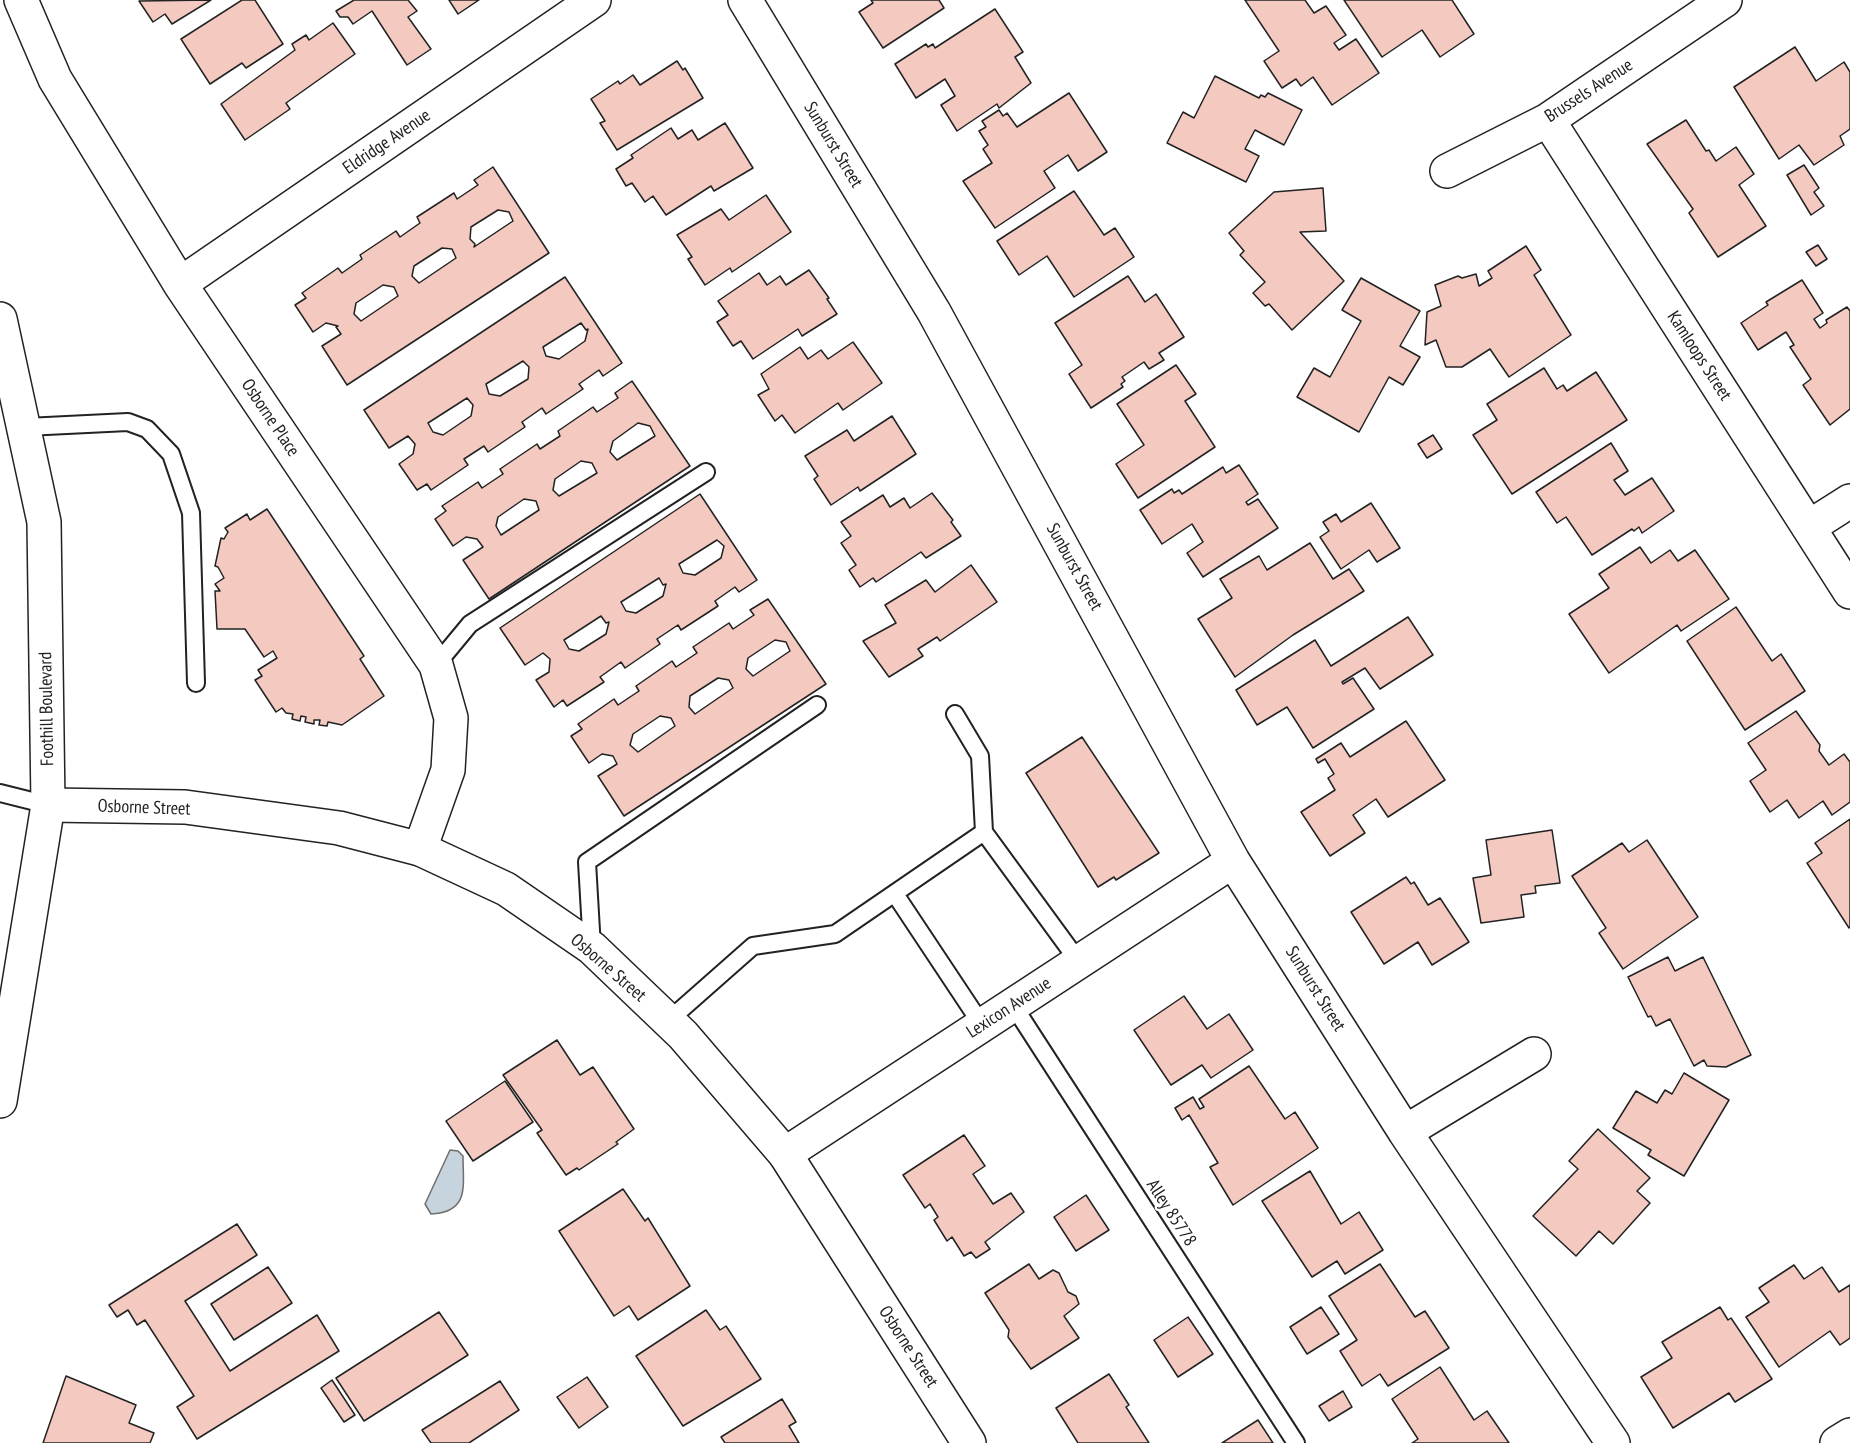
<!DOCTYPE html>
<html>
<head>
<meta charset="utf-8">
<style>
  body { margin:0 }
  canvas { display:block; background:#fff }
</style>
</head>
<body>
<canvas width="1850" height="1443"></canvas>
<script>
const ctx = document.querySelector('canvas').getContext('2d');
ctx.lineJoin = 'round';
function paint(path, color) { ctx.fillStyle = color; ctx.fill(path, 'evenodd'); }
function trace(path, color, width, dash) { ctx.strokeStyle = color; ctx.lineWidth = width; ctx.lineCap = dash ? 'butt' : 'round'; ctx.setLineDash(dash || []); ctx.stroke(path); }
function drawText(font, color, halo, rows, align = 'center') {
  ctx.font = font + ' "PT Sans Narrow",sans-serif'; ctx.lineWidth = 4.5; ctx.setLineDash([]); ctx.textBaseline = 'middle'; ctx.strokeStyle = halo; ctx.fillStyle = color; for (const [text, x, y, turn = 0] of rows) {
    ctx.save(); ctx.translate(x, y); ctx.rotate((+turn || 0) * Math.PI / 180); ctx.textAlign = isNaN(turn) ? turn : align; if (halo) ctx.strokeText(text, 0, 0); ctx.fillText(text, 0, 0); ctx.restore();
  }
}
const water = new Path2D(`
  M 450,1150 L 458,1151 L 463,1156 C 463,1186 470,1212 431,1214 L 425,1204 Z`);
const building = new Path2D(`
  M 211,0 L 172,24 L 165,14 L 153,22 L 139,1 Z
  M 242,0 L 255,0 L 283,44 L 246,68 L 242,63 L 210,84 L 181,39 Z
  M 354,0 L 408,0 L 417,11 L 408,17 L 431,49 L 407,65 L 372,11 L 353,24 L 348,17 L 340,17 L 336,11 Z
  M 449,0 L 479,0 L 458,14 Z
  M 871,0 L 939,0 L 944,8 L 883,48 L 859,12 L 873,3 Z
  M 1245,0 L 1305,0 L 1314,13 L 1326,6 L 1346,35 L 1334,43 L 1339,50 L 1356,39 L 1379,73 L 1332,105 L 1313,77 L 1301,86 L 1296,79 L 1282,88 L 1264,61 L 1279,51 Z
  M 1344,0 L 1452,0 L 1474,34 L 1440,57 L 1422,30 L 1382,57 Z
  M 995,9 L 1023,52 L 1015,57 L 1031,83 L 999,108 L 997,104 L 957,131 L 941,105 L 955,96 L 945,79 L 916,98 L 895,64 L 926,44 L 928,47 L 933,44 L 935,48 Z
  M 333,23 L 355,54 L 286,103 L 290,109 L 245,140 L 221,104 L 295,50 L 292,44 L 306,35 L 309,40 Z
  M 1795,47 L 1816,81 L 1844,62 L 1850,72 L 1850,129 L 1840,136 L 1844,145 L 1814,165 L 1799,145 L 1779,159 L 1734,87 Z
  M 677,61 L 683,70 L 685,68 L 703,98 L 617,150 L 600,123 L 605,121 L 591,99 L 618,81 L 620,84 L 633,75 L 640,85 Z
  M 1215,76 L 1259,98 L 1261,95 L 1265,97 L 1268,93 L 1302,110 L 1284,145 L 1255,130 L 1245,149 L 1259,156 L 1246,182 L 1167,143 L 1183,112 L 1194,118 Z
  M 1069,93 L 1107,152 L 1078,171 L 1068,155 L 1044,171 L 1055,188 L 995,228 L 963,181 L 992,163 L 983,149 L 988,145 L 979,131 L 986,127 L 982,121 L 999,110 L 1003,116 L 1007,113 L 1017,127 Z
  M 1686,120 L 1706,151 L 1709,150 L 1716,161 L 1736,147 L 1754,174 L 1739,185 L 1766,226 L 1718,257 L 1689,213 L 1693,209 L 1647,144 Z
  M 725,123 L 753,168 L 714,191 L 711,186 L 666,215 L 653,196 L 645,202 L 632,183 L 626,186 L 616,169 L 633,158 L 631,155 L 671,128 L 678,139 L 692,130 L 698,140 Z
  M 1804,165 L 1819,188 L 1814,192 L 1824,206 L 1811,215 L 1787,175 Z
  M 493,167 L 549,253 L 347,385 L 322,346 L 341,334 L 336,327 L 338,326 L 326,323 L 313,332 L 295,305 L 306,298 L 302,293 L 338,268 L 342,273 L 362,259 L 360,255 L 396,231 L 400,237 L 420,223 L 417,217 L 454,193 L 457,199 L 478,185 L 474,180 ZM 498,210 L 509,212 L 513,221 L 474,247 L 475,244 L 470,239 L 471,227 ZM 442,248 L 452,249 L 456,258 L 419,283 L 412,276 L 414,266 ZM 383,285 L 394,287 L 398,296 L 361,321 L 354,314 L 356,303 Z
  M 1323,188 L 1326,231 L 1300,232 L 1344,281 L 1292,330 L 1269,304 L 1265,306 L 1253,293 L 1265,282 L 1240,255 L 1244,251 L 1229,233 L 1274,192 Z
  M 1074,191 L 1104,235 L 1115,228 L 1134,257 L 1074,297 L 1047,256 L 1019,275 L 997,241 Z
  M 766,195 L 791,232 L 732,272 L 730,268 L 705,285 L 688,259 L 692,257 L 677,235 L 721,209 L 729,220 Z
  M 1818,245 L 1827,259 L 1816,266 L 1806,252 Z
  M 1526,246 L 1541,270 L 1534,275 L 1571,335 L 1509,377 L 1490,349 L 1462,367 L 1446,367 L 1436,340 L 1425,345 L 1427,312 L 1441,306 L 1435,285 L 1458,276 L 1462,278 L 1476,274 L 1479,286 L 1492,278 L 1488,271 Z
  M 809,270 L 829,298 L 827,299 L 837,314 L 802,336 L 798,329 L 753,359 L 741,341 L 733,346 L 717,322 L 728,315 L 718,301 L 759,273 L 767,285 L 780,276 L 786,285 Z
  M 1128,276 L 1145,302 L 1156,294 L 1184,337 L 1159,353 L 1164,360 L 1149,369 L 1144,362 L 1122,377 L 1125,381 L 1121,384 L 1123,387 L 1091,408 L 1069,374 L 1082,365 L 1055,323 Z
  M 565,277 L 622,363 L 603,376 L 599,370 L 579,384 L 583,389 L 546,414 L 542,408 L 522,422 L 525,427 L 488,452 L 484,446 L 464,459 L 468,465 L 431,490 L 427,484 L 417,490 L 399,464 L 413,454 L 415,444 L 408,436 L 389,448 L 364,410 ZM 581,323 L 586,330 L 588,329 L 585,341 L 559,359 L 546,356 L 543,347 ZM 523,361 L 529,367 L 528,379 L 500,396 L 489,394 L 486,384 ZM 467,398 L 473,405 L 471,416 L 443,435 L 433,432 L 428,423 Z
  M 1361,278 L 1420,311 L 1400,346 L 1420,357 L 1403,385 L 1389,377 L 1359,432 L 1297,397 L 1314,368 L 1330,377 L 1361,321 L 1342,310 Z
  M 1802,280 L 1823,313 L 1814,319 L 1820,328 L 1827,323 L 1826,320 L 1847,307 L 1850,311 L 1850,409 L 1830,425 L 1803,385 L 1811,379 L 1790,347 L 1794,345 L 1786,332 L 1758,350 L 1741,323 L 1768,305 L 1766,302 Z
  M 853,342 L 882,383 L 843,410 L 838,403 L 795,433 L 782,415 L 775,421 L 758,395 L 769,389 L 761,374 L 800,347 L 808,359 L 821,350 L 828,359 Z
  M 1176,365 L 1196,394 L 1185,401 L 1215,447 L 1138,498 L 1116,464 L 1144,445 L 1117,404 Z
  M 1544,368 L 1557,389 L 1563,385 L 1567,391 L 1596,372 L 1627,420 L 1512,494 L 1473,435 L 1497,420 L 1487,404 Z
  M 632,381 L 690,466 L 489,599 L 463,560 L 483,547 L 477,539 L 466,537 L 453,546 L 435,519 L 446,511 L 442,506 L 478,482 L 482,488 L 503,474 L 500,469 L 537,444 L 540,449 L 560,436 L 558,431 L 593,407 L 597,412 L 618,398 L 615,393 ZM 638,423 L 650,426 L 655,436 L 617,460 L 610,452 L 613,441 ZM 581,461 L 592,463 L 597,473 L 559,496 L 553,490 L 555,479 ZM 524,499 L 536,501 L 539,510 L 501,535 L 496,526 L 498,517 Z
  M 892,416 L 916,454 L 860,491 L 858,487 L 831,505 L 814,479 L 818,476 L 805,456 L 847,430 L 854,441 Z
  M 1433,435 L 1442,449 L 1427,458 L 1418,444 Z
  M 1611,443 L 1628,471 L 1614,480 L 1625,495 L 1652,478 L 1674,511 L 1642,533 L 1639,527 L 1634,531 L 1632,529 L 1592,555 L 1566,517 L 1557,523 L 1536,492 Z
  M 1239,465 L 1258,494 L 1246,502 L 1248,505 L 1258,499 L 1278,528 L 1203,577 L 1187,553 L 1203,542 L 1192,524 L 1162,544 L 1140,510 L 1172,489 L 1174,493 L 1179,490 L 1182,494 L 1223,467 L 1226,473 Z
  M 932,493 L 953,520 L 951,522 L 961,536 L 926,558 L 921,552 L 876,582 L 873,578 L 860,587 L 849,570 L 856,565 L 841,543 L 851,536 L 841,522 L 883,495 L 890,507 L 904,498 L 910,508 Z
  M 700,494 L 757,580 L 739,592 L 735,587 L 715,601 L 718,606 L 681,630 L 678,625 L 657,639 L 660,644 L 625,668 L 621,662 L 600,677 L 604,682 L 567,706 L 563,700 L 554,707 L 536,680 L 549,672 L 550,659 L 543,653 L 525,665 L 500,628 ZM 717,540 L 724,546 L 721,558 L 695,575 L 683,573 L 679,564 ZM 659,578 L 663,585 L 666,584 L 663,596 L 636,613 L 626,611 L 621,602 ZM 601,616 L 606,623 L 609,622 L 606,634 L 579,651 L 569,649 L 564,640 Z
  M 1371,503 L 1400,548 L 1377,562 L 1369,550 L 1341,569 L 1320,537 L 1329,531 L 1323,522 L 1336,514 L 1341,522 Z
  M 267,509 L 364,656 L 360,659 L 384,696 L 342,725 L 328,722 L 327,726 L 319,725 L 320,720 L 314,720 L 314,724 L 305,722 L 306,717 L 301,716 L 300,721 L 292,719 L 293,714 L 286,713 L 282,708 L 276,712 L 255,680 L 262,676 L 258,670 L 277,658 L 273,651 L 264,657 L 245,629 L 217,629 L 215,591 L 220,591 L 215,584 L 224,578 L 218,567 L 215,566 L 221,538 L 224,539 L 228,532 L 225,528 L 247,514 L 250,520 Z
  M 1310,543 L 1333,579 L 1349,569 L 1364,591 L 1293,635 L 1235,677 L 1198,619 L 1232,598 L 1220,579 L 1259,556 L 1267,570 Z
  M 1640,547 L 1651,563 L 1670,550 L 1678,561 L 1695,550 L 1729,599 L 1681,631 L 1677,625 L 1609,673 L 1569,614 L 1609,588 L 1599,574 Z
  M 971,565 L 997,602 L 940,641 L 937,637 L 918,649 L 923,656 L 889,677 L 863,641 L 896,623 L 885,605 L 926,580 L 935,592 Z
  M 768,599 L 826,684 L 624,816 L 598,776 L 617,764 L 613,756 L 602,754 L 589,763 L 571,736 L 582,729 L 578,724 L 614,699 L 618,705 L 639,691 L 636,686 L 672,661 L 676,667 L 697,653 L 693,647 L 729,623 L 733,629 L 754,615 L 750,610 ZM 775,640 L 786,642 L 790,651 L 753,676 L 746,669 L 748,658 ZM 718,678 L 729,680 L 733,688 L 695,714 L 689,707 L 690,696 ZM 660,716 L 671,718 L 675,726 L 638,752 L 630,745 L 633,734 Z
  M 1736,607 L 1772,661 L 1781,654 L 1805,691 L 1745,730 L 1687,641 Z
  M 1408,617 L 1433,655 L 1380,689 L 1365,668 L 1342,682 L 1343,684 L 1353,678 L 1374,709 L 1313,748 L 1287,707 L 1257,725 L 1236,690 L 1315,640 L 1331,666 Z
  M 1796,711 L 1820,745 L 1819,751 L 1829,765 L 1844,754 L 1850,762 L 1850,802 L 1832,815 L 1823,801 L 1799,818 L 1787,800 L 1770,812 L 1750,781 L 1766,770 L 1748,743 Z
  M 1406,721 L 1445,780 L 1388,817 L 1376,799 L 1353,815 L 1365,833 L 1330,856 L 1301,812 L 1335,790 L 1328,778 L 1334,774 L 1325,759 L 1318,763 L 1316,759 L 1341,743 L 1350,757 Z
  M 1082,737 L 1159,853 L 1116,880 L 1114,877 L 1098,887 L 1026,773 Z
  M 1850,819 L 1850,927 L 1849,928 L 1807,863 L 1822,853 L 1815,843 Z
  M 1552,830 L 1560,883 L 1535,886 L 1536,893 L 1521,895 L 1524,917 L 1481,923 L 1473,878 L 1491,875 L 1486,840 Z
  M 1647,840 L 1698,917 L 1623,969 L 1599,933 L 1606,928 L 1572,876 L 1622,843 L 1629,852 Z
  M 1406,877 L 1411,884 L 1414,882 L 1428,905 L 1440,898 L 1469,942 L 1432,965 L 1418,942 L 1384,964 L 1351,912 Z
  M 1668,957 L 1675,971 L 1703,957 L 1751,1055 L 1726,1067 L 1707,1066 L 1704,1060 L 1694,1066 L 1670,1019 L 1656,1026 L 1651,1016 L 1648,1017 L 1628,977 Z
  M 1184,996 L 1207,1029 L 1229,1014 L 1253,1050 L 1211,1078 L 1202,1065 L 1171,1085 L 1134,1030 Z
  M 557,1040 L 580,1075 L 593,1067 L 634,1129 L 616,1142 L 618,1144 L 579,1170 L 577,1168 L 566,1175 L 537,1133 L 542,1130 L 503,1075 Z
  M 1249,1066 L 1285,1119 L 1295,1112 L 1318,1148 L 1233,1205 L 1210,1167 L 1218,1163 L 1189,1115 L 1182,1120 L 1175,1108 L 1193,1097 L 1200,1109 L 1204,1107 L 1199,1099 Z
  M 1684,1073 L 1729,1100 L 1684,1176 L 1648,1155 L 1651,1150 L 1613,1128 L 1636,1091 L 1657,1103 L 1665,1090 L 1672,1094 Z
  M 505,1081 L 533,1122 L 473,1161 L 446,1121 Z
  M 1598,1129 L 1650,1178 L 1637,1191 L 1650,1203 L 1613,1244 L 1599,1231 L 1576,1256 L 1533,1216 L 1578,1169 L 1569,1161 Z
  M 964,1135 L 985,1166 L 973,1174 L 993,1204 L 1011,1193 L 1024,1212 L 985,1242 L 990,1249 L 976,1258 L 971,1252 L 964,1256 L 952,1237 L 947,1241 L 934,1220 L 938,1217 L 930,1204 L 925,1208 L 903,1175 Z
  M 1310,1171 L 1341,1224 L 1359,1212 L 1383,1250 L 1345,1274 L 1337,1261 L 1312,1277 L 1262,1201 Z
  M 623,1189 L 645,1221 L 648,1218 L 690,1286 L 638,1320 L 629,1306 L 614,1316 L 559,1231 Z
  M 1086,1195 L 1109,1230 L 1076,1251 L 1054,1217 Z
  M 237,1224 L 257,1255 L 185,1301 L 230,1371 L 317,1315 L 339,1351 L 197,1439 L 177,1407 L 194,1396 L 145,1320 L 137,1325 L 128,1310 L 117,1317 L 109,1305 Z
  M 1029,1264 L 1039,1279 L 1053,1270 L 1059,1273 L 1068,1292 L 1076,1296 L 1079,1304 L 1064,1316 L 1079,1338 L 1031,1369 L 1008,1337 L 1009,1330 L 985,1293 Z
  M 1380,1264 L 1415,1317 L 1425,1311 L 1449,1348 L 1388,1386 L 1380,1374 L 1362,1386 L 1340,1351 L 1357,1340 L 1329,1296 Z
  M 1794,1265 L 1804,1279 L 1822,1267 L 1839,1292 L 1850,1285 L 1850,1338 L 1840,1345 L 1830,1331 L 1779,1367 L 1746,1317 L 1769,1302 L 1759,1288 Z
  M 268,1267 L 292,1303 L 234,1340 L 211,1304 Z
  M 1321,1307 L 1339,1334 L 1307,1354 L 1290,1327 Z
  M 1720,1307 L 1728,1320 L 1731,1318 L 1772,1379 L 1735,1402 L 1729,1393 L 1673,1428 L 1641,1377 L 1672,1358 L 1662,1342 Z
  M 706,1310 L 720,1330 L 726,1326 L 761,1379 L 683,1426 L 636,1356 Z
  M 439,1312 L 468,1355 L 364,1421 L 336,1378 Z
  M 1188,1317 L 1213,1354 L 1178,1377 L 1154,1340 Z
  M 1440,1367 L 1474,1420 L 1487,1411 L 1509,1443 L 1412,1443 L 1418,1439 L 1392,1399 Z
  M 1109,1374 L 1129,1405 L 1126,1407 L 1149,1443 L 1078,1443 L 1056,1408 Z
  M 66,1376 L 136,1405 L 129,1423 L 154,1433 L 150,1443 L 43,1443 Z
  M 587,1377 L 608,1407 L 579,1428 L 557,1397 Z
  M 332,1380 L 355,1415 L 344,1422 L 321,1388 Z
  M 500,1381 L 519,1410 L 469,1443 L 431,1443 L 422,1430 Z
  M 1343,1391 L 1352,1407 L 1329,1421 L 1319,1406 Z
  M 782,1399 L 796,1422 L 789,1426 L 799,1443 L 725,1443 L 721,1437 Z
  M 1258,1420 L 1273,1443 L 1222,1443 Z`);
const service = new Path2D(`
  M 26,427 L 128,422 L 147,429 L 171,454 L 191,513 L 196,683
  M 436,665 L 470,624 L 706,472
  M 955,714 L 980,756 L 984,832
  M 0,793 L 48,805
  M 895,894 L 982,1025
  M 592,948 L 587,862 L 817,705
  M 1013,1005 L 1296,1443
  M 668,1021 L 753,946 L 835,934 L 984,832 L 1079,962`);
const minor = new Path2D(`
  M 21,0 L 55,79 L 180,284 L 436,665 L 451,718 L 448,770 L 420,849
  M 745,0 L 934,312 L 1233,861 L 1405,1132 L 1613,1443
  M 1548,120 L 1850,592
  M 1447,171 L 1548,120 L 1725,0
  M 180,284 L 594,0
  M 1809,527 L 1850,501
  M 1405,1132 L 1534,1054
  M 785,1154 L 1233,861
  M 1837,1443 L 1850,1435`);
const secondary = new Path2D(`
  M 48,805 L 185,807 L 339,828 L 420,849 L 506,889 L 592,948 L 683,1035 L 785,1154 L 969,1443`);
const primary = new Path2D(`
  M 0,319 L 44,522 L 48,805 L 0,1101`);
const streetNames = [
  ["Brussels Avenue",1589,91,-33],
  ["Eldridge Avenue",387,142,-34],
  ["Sunburst Street",833,145,59],
  ["Kamloops Street",1699,356,57],
  ["Osborne Place",270,418,56],
  ["Sunburst Street",1074,567,61],
  ["Foothill Boulevard",47,709,-91],
  ["Osborne Street",144,808,2],
  ["Osborne Street",608,968,41],
  ["Sunburst Street",1315,989,58],
  ["Lexicon Avenue",1009,1008,-33],
  ["Alley 85778",1171,1213,57],
  ["Osborne Street",908,1347,57]
];
paint(water, '#c7d3dd');
trace(water, '#6f6f6f', 1.5);
paint(building, '#f3c9c0');
trace(building, '#222', 1.5);
trace(service, '#222', 20);
trace(minor, '#222', 36);
trace(secondary, '#222', 36);
trace(primary, '#222', 36);
trace(service, '#fff', 16);
trace(minor, '#fff', 33);
trace(secondary, '#fff', 33);
trace(primary, '#fff', 33);
drawText('18px', '#222', '#fff', streetNames);
</script>
</body>
</html>
